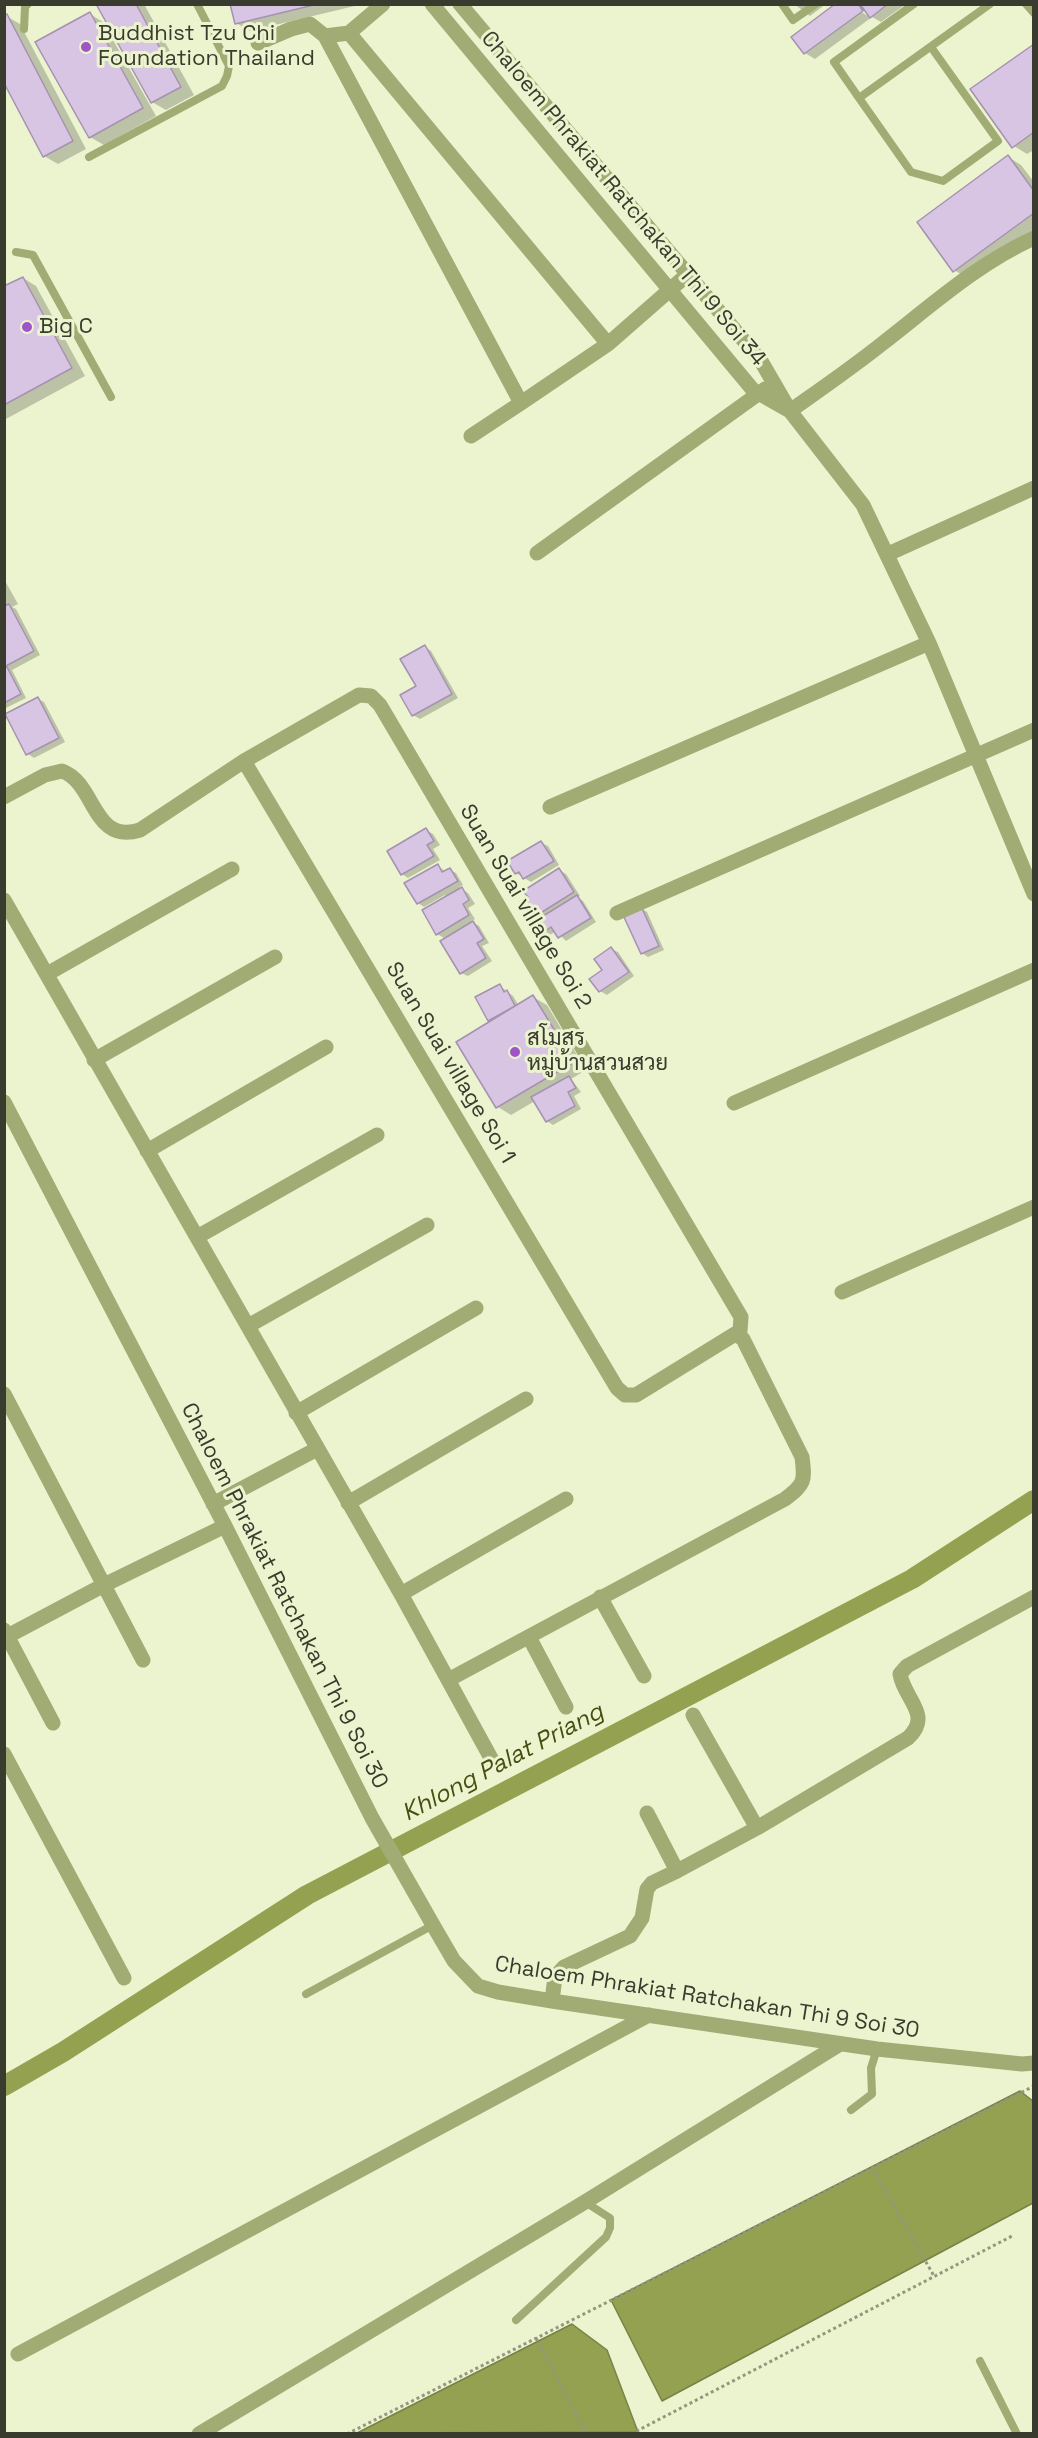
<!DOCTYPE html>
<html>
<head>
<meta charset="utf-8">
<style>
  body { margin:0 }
  #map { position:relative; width:1038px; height:2438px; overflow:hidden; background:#ecf3cf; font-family:"Space Grotesk",sans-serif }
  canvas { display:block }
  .frame { position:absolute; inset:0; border:6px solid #383b2d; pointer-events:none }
</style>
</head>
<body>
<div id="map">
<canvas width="1038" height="2438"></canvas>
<div class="frame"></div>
</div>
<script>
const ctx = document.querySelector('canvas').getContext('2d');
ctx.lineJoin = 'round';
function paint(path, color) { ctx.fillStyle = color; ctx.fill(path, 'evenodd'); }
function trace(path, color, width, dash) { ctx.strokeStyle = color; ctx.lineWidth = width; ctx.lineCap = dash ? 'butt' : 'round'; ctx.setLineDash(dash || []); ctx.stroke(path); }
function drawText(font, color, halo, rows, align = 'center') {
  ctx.font = font + ' "Space Grotesk",Sarabun,sans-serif'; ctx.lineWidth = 6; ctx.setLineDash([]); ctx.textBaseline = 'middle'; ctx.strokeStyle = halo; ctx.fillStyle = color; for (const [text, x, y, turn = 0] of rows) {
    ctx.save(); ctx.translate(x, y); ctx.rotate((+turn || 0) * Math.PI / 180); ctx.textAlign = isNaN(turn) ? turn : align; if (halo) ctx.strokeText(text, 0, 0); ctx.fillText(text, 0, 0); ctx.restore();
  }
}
const water = new Path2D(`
  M 1020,2091 L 1033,2101 L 1033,2203 L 662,2401 L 611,2300 Z
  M 572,2324 L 607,2350 L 638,2432 L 357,2433 Z`);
const shadow = new Path2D(`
  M 98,4 L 144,4 L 194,95 L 166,110 L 152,102 Z
  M 232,4 L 363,4 L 250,31 L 236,23 Z
  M 794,4 L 826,4 L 810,16 Z
  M 837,4 L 906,4 L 881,22 L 872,17 L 815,59 L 805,53 ZM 857,6 L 867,12 L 868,16 L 855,8 Z
  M 90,14 L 103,22 L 156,116 L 104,145 L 90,137 Z
  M 6,16 L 20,24 L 86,149 L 58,164 L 44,156 Z
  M 1034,46 L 1034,150 L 1027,154 L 1014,146 Z
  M 1008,157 L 1021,165 L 1034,182 L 1034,230 L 967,278 L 954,270 Z
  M 23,278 L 36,286 L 85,376 L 4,420 L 4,288 Z
  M 4,579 L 18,604 L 12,607 L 16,609 L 40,655 L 12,670 L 26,698 L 4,709 Z
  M 425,647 L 431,651 L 458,698 L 420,719 L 413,715 Z
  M 38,699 L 44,702 L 65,742 L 34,758 L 28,754 Z
  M 426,830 L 433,834 L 440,845 L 433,849 L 440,860 L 408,878 L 402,874 Z
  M 541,843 L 548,846 L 559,865 L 531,882 L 516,873 Z
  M 438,866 L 446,872 L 450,870 L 456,873 L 463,885 L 459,887 L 468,893 L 475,904 L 468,908 L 475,919 L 471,921 L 479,926 L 489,943 L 482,946 L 492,961 L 468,976 L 461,973 L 446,939 L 437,934 L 447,898 L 445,895 L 424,907 L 418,903 Z
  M 559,870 L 566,874 L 580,896 L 577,897 L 583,901 L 596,922 L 566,941 L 556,931 L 550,935 L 543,932 L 536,920 L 532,917 Z
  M 641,908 L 647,912 L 664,950 L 648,957 L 642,953 Z
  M 611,949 L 618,952 L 634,976 L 607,995 L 600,991 Z
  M 500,986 L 513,996 L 519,1006 L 533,997 L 547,1005 L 586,1070 L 571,1079 L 581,1092 L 574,1096 L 581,1109 L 553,1125 L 547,1121 L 535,1101 L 511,1115 L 498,1107 L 458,1042 L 492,1022 L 489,1020 Z`);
const canal = new Path2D(`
  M 4,2086 L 63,2052 L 307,1895 L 912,1579 L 1034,1500`);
const building = new Path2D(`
  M 96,4 L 136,4 L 181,87 L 151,103 Z
  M 230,4 L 318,4 L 235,24 Z
  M 835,4 L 858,4 L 863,11 L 804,54 L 791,37 Z
  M 860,4 L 888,4 L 870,18 Z
  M 90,12 L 143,108 L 89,138 L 35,42 Z
  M 7,14 L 73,141 L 43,157 L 4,83 L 4,15 Z
  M 1034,44 L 1034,132 L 1012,148 L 970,89 Z
  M 1008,155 L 1034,191 L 1034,213 L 953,272 L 917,222 Z
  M 23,277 L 72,368 L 4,405 L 4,286 Z
  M 9,604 L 34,651 L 4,667 L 4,606 Z
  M 425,645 L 452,694 L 412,716 L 400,695 L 416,686 L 400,659 Z
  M 7,667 L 21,694 L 4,703 L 4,668 Z
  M 38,697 L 59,738 L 26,755 L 5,714 Z
  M 426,828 L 434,841 L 427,845 L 434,856 L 401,875 L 387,851 Z
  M 541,841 L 554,861 L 523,879 L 519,872 L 515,874 L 507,861 Z
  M 438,864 L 442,872 L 450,868 L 458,881 L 417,904 L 404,883 Z
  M 559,868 L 574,892 L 531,919 L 520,902 L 528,897 L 523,891 Z
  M 462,887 L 469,900 L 463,904 L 469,915 L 436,935 L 422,910 Z
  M 577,895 L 591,918 L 558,938 L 551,927 L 542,933 L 535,921 Z
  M 641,906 L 659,946 L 641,954 L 623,915 Z
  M 473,921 L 484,939 L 477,943 L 486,958 L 460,974 L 440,941 Z
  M 611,947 L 629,972 L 599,992 L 589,979 L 602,970 L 594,959 Z
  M 500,984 L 504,992 L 507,990 L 515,1006 L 488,1021 L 475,997 Z
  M 533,995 L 574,1062 L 496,1108 L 456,1042 Z
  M 569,1076 L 576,1088 L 568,1092 L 575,1106 L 546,1122 L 531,1097 Z`);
const path = new Path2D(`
  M 872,2168 L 934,2276
  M 536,2338 L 586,2434
  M 347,2434 L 1034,2086
  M 631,2434 L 1014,2235`);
const lane = new Path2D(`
  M 782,4 L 793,20 L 816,4
  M 914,4 L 834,62 L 859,98 L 990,4
  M 1026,4 L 1034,13
  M 24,29 L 25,7 L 28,4
  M 859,98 L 911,172 L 943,181 L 998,141 L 931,47
  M 89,157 L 222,86 L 227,76 L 229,66 L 197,4
  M 16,252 L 33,255 L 111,397
  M 306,1994 L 433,1925
  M 851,2110 L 872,2094 L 871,2068 L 877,2049
  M 516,2320 L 606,2237 L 610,2228 L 610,2218 L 585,2202
  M 980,2361 L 1017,2434`);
const street = new Path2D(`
  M 383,4 L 349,33 L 608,344 L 688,274
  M 432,4 L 753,390 L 790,411
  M 460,4 L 761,361 L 790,411 L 863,505 L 929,643 L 1034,894
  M 349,33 L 325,36 L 521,403 L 608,344
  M 258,43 L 291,29 L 310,24 L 325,36
  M 790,411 C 821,389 853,367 883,343 C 932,305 977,264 1034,238
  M 471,436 L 521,403
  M 537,553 L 765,389
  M 888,554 L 1034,488
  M 4,797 L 45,775 L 62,771 C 96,783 92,845 140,830 L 244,761 L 359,695 L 371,696 L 380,705 L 741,1317 L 740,1331 L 636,1395 L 625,1395 L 617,1388 L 244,761
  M 550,807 L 929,643
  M 4,900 L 401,1594 L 492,1760
  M 617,913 L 1034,730
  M 47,974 L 232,869
  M 94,1060 L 275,957
  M 4,1102 L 225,1526 L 372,1818 L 433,1925 L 454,1961 L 478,1986 L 498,1992 L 552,2001 L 877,2049 L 1022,2064 L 1034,2063
  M 734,1103 L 1034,970
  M 147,1151 L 326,1047
  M 197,1237 L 377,1135
  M 842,1292 L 1034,1207
  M 248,1326 L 427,1225
  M 4,1394 L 143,1660
  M 296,1413 L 476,1308
  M 348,1503 L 526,1399
  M 213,1504 L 317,1449
  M 401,1594 L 566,1499
  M 600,1597 L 644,1676
  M 4,1630 L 53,1723
  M 529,1637 L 566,1707
  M 4,1638 L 104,1585 L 225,1526
  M 448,1680 L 785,1499 C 805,1484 805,1481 802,1457 L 743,1339 L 735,1334
  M 693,1715 L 757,1828
  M 4,1754 L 124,1978
  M 647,1813 L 677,1871
  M 552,2001 L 555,1977 L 564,1967 L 630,1936 L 642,1918 L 647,1889 L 652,1883 L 677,1871 L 757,1828 L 908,1738 C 933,1715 904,1699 900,1674 L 907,1666 L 1034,1597
  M 18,2354 L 649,2015
  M 199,2434 L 585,2202 L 840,2044`);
const markers = [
  [86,47,6,"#9f54c7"],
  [27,327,6,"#9f54c7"],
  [515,1052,6,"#9f54c7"]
];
const poiNames = [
  ["Buddhist Tzu Chi",98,34],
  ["Foundation Thailand",98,59],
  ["Big C",39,327],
  ["สโมสร",527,1039],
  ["หมู่บ้านสวนสวย",527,1064]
];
const streetNames = [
  ["Chaloem Phrakiat Ratchakan Thi 9 Soi 34",623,199,50],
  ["Suan Suai village Soi 2",525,907,59],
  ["Suan Suai village Soi 1",450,1063,59],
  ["Chaloem Phrakiat Ratchakan Thi 9 Soi 30",284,1596,63],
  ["Chaloem Phrakiat Ratchakan Thi 9 Soi 30",707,1998,9]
];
const waterNames = [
  ["Khlong Palat Priang",503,1763,-28]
];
paint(water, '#94a150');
trace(water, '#788246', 1.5);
paint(shadow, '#0003');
trace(canal, '#94a150', 20);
paint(building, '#d8c5e4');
trace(building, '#a492b0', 1.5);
trace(path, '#92977e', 3, [3, 3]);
trace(lane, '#a1ab74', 8);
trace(street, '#a1ab74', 15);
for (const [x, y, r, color] of markers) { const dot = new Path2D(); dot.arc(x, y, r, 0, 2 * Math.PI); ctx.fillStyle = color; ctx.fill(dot); trace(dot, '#ecf3cf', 2); }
drawText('22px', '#383b2d', '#ecf3cf', poiNames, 'left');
drawText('22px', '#383b2d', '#ecf3cf', streetNames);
drawText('italic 24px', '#474e11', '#ecf3cf', waterNames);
</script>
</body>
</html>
